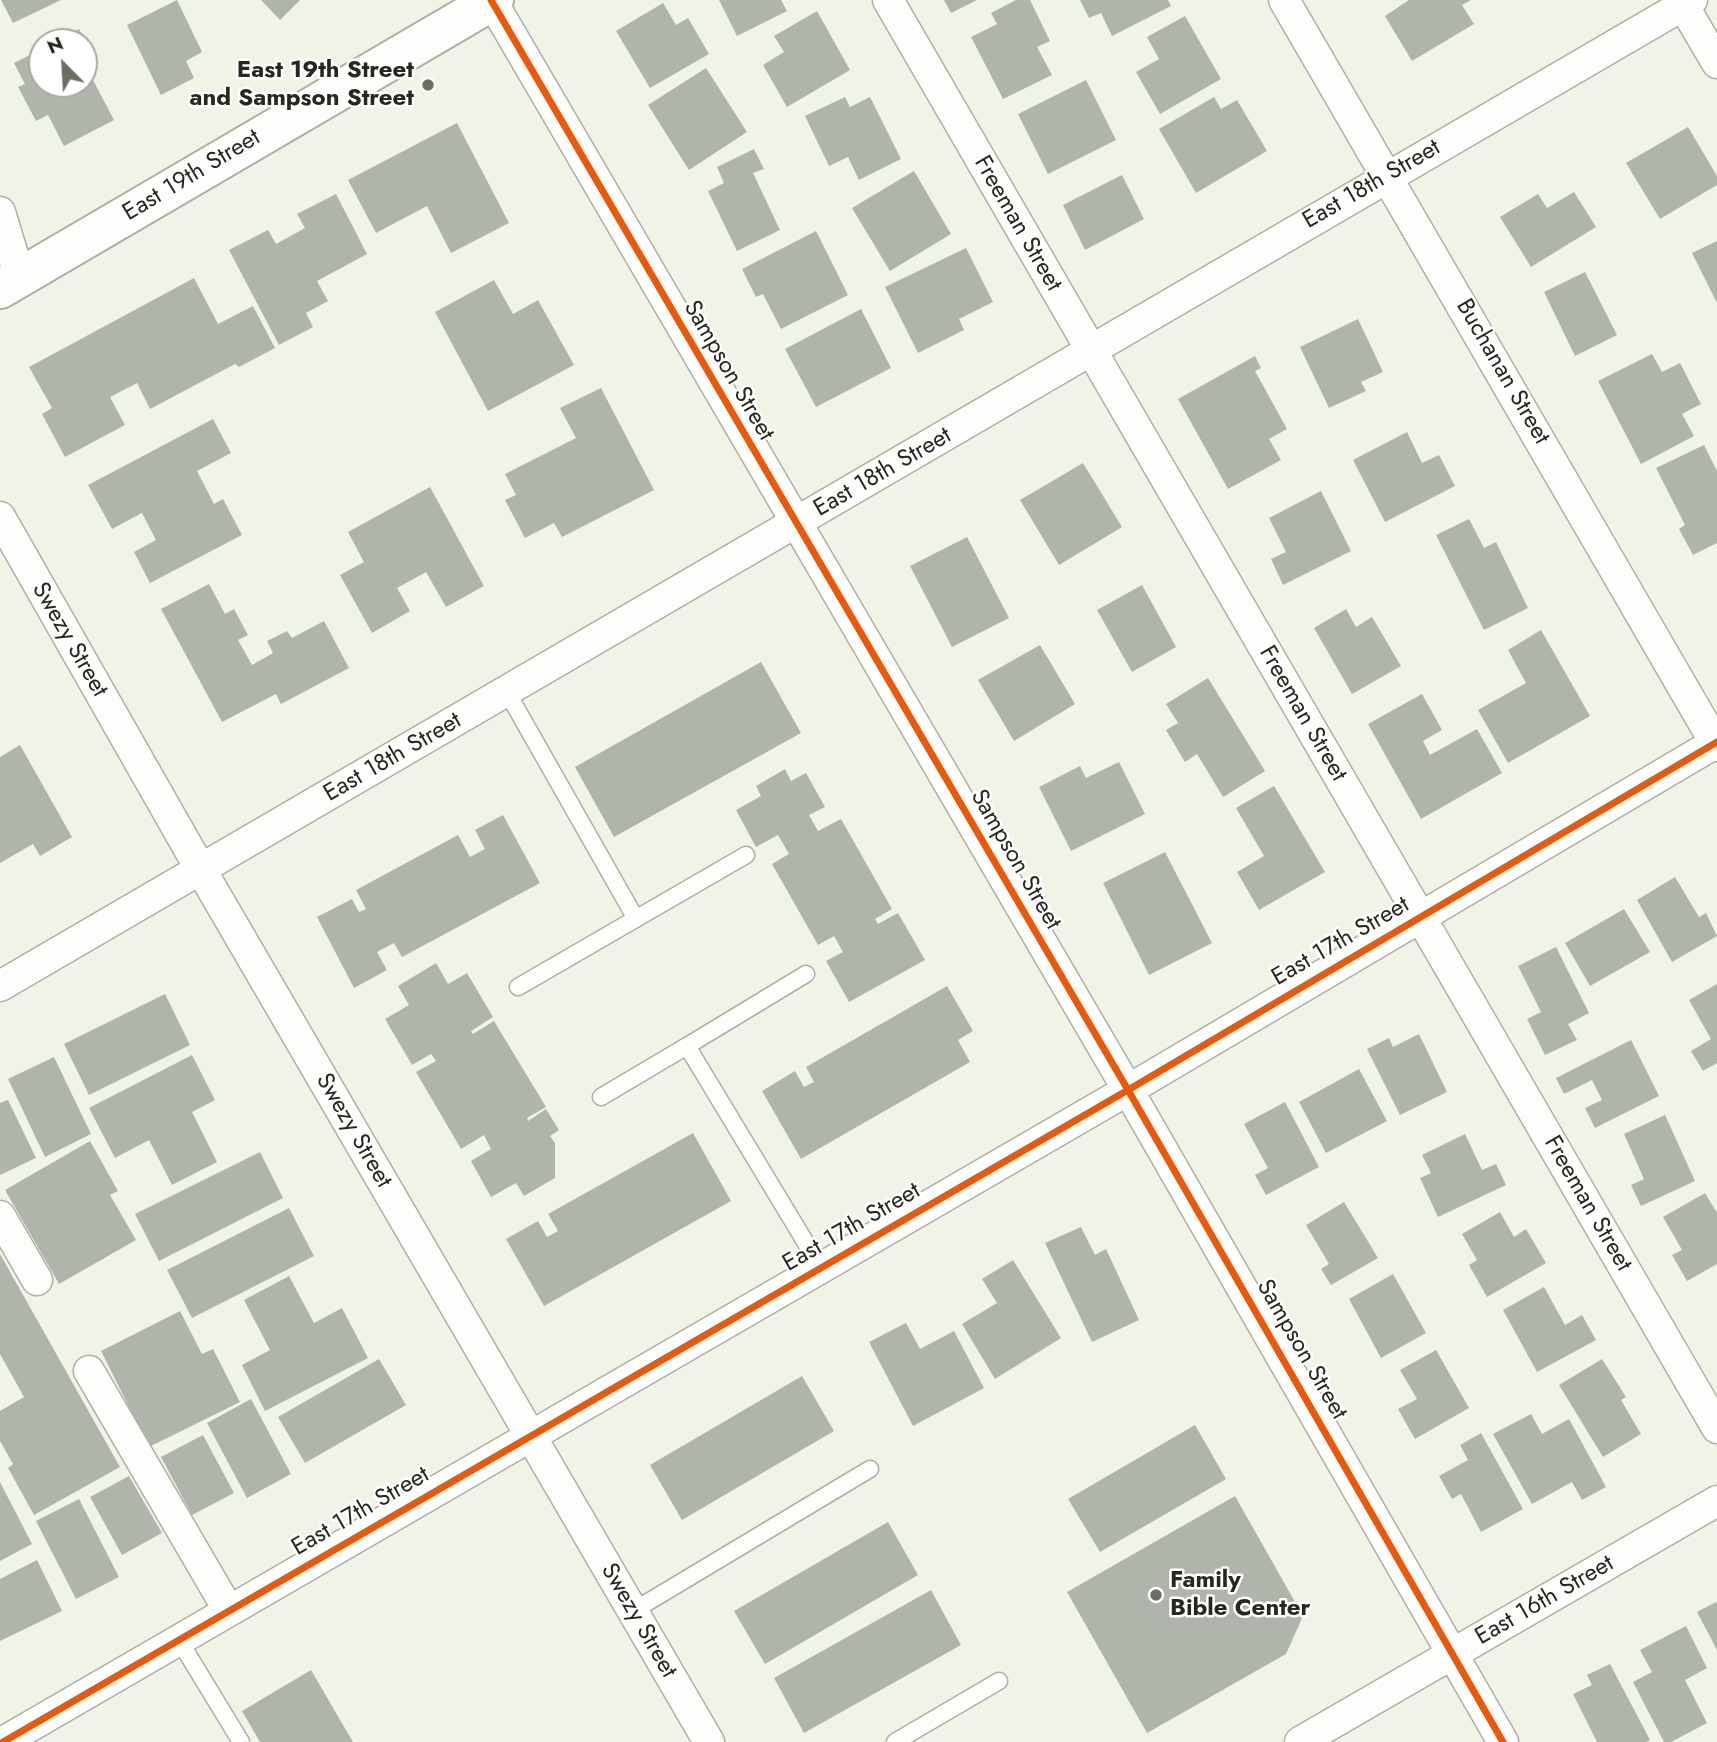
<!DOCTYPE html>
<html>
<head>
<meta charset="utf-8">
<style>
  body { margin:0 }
  #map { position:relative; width:1717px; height:1742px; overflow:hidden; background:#f0f4e7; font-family:Jost,sans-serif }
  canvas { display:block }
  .north { position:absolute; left:28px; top:28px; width:70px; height:70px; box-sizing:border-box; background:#fff; border:2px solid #a8a9a5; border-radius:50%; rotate:336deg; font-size:19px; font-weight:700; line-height:28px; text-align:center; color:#26281f }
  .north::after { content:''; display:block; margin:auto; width:24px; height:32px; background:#6d6f65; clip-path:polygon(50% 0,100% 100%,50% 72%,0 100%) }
</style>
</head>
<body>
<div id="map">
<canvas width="1717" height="1742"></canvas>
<div class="north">N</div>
</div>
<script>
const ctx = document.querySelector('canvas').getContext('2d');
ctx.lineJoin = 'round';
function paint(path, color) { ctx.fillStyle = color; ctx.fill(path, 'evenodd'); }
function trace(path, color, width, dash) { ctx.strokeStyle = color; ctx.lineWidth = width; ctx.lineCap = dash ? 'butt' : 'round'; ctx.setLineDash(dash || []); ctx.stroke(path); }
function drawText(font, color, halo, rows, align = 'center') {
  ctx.font = font + ' Jost,sans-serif'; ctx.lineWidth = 5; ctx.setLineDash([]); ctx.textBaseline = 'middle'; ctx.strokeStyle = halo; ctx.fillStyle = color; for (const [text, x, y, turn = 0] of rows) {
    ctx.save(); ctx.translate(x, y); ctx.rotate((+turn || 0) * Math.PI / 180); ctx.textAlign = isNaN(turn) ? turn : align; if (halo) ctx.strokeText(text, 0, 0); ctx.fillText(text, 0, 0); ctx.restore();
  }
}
const building = new Path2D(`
  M 1,0 L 61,0 L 13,23 Z
  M 177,0 L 202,52 L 186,61 L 194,78 L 161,95 L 127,25 Z
  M 261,0 L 300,0 L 280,20 Z
  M 719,0 L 781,0 L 787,11 L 737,36 Z
  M 944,0 L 977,0 L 951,13 Z
  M 1016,0 L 1030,0 L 1050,41 L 1037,47 L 1052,75 L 1003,99 L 971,37 L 997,24 L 991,13 Z
  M 1080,0 L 1168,0 L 1171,6 L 1112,36 L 1101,13 L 1089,18 Z
  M 1409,0 L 1471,0 L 1462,5 L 1474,24 L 1412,61 L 1385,16 Z
  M 663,3 L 676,25 L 688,18 L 709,54 L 650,88 L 616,31 Z
  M 817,11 L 850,70 L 787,107 L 763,65 L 784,52 L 774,36 Z
  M 1185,16 L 1221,79 L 1160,114 L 1136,72 L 1159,59 L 1147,37 Z
  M 79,29 L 90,49 L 84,52 L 84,42 L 55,42 Z
  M 42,49 L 42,84 L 84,84 L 84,63 L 114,120 L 64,146 L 48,115 L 36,121 L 18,87 L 25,84 L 14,63 Z
  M 706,68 L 747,132 L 689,170 L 648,105 Z
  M 1086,80 L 1116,140 L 1048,174 L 1018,114 Z
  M 845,97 L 850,107 L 870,97 L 901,159 L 859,180 L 848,157 L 829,166 L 805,116 Z
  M 1214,97 L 1221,109 L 1237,100 L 1267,151 L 1196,193 L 1159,129 Z
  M 457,123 L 509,223 L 451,253 L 427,206 L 376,233 L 348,180 Z
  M 1688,127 L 1717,176 L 1717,185 L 1660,219 L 1626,163 Z
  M 754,149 L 764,169 L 753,173 L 780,230 L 737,251 L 708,191 L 724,183 L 717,167 Z
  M 914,171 L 951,234 L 890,271 L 852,208 Z
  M 1122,175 L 1144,219 L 1085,250 L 1063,205 Z
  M 1574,192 L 1596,227 L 1531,267 L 1500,217 L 1538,194 L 1547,208 Z
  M 336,194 L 367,254 L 317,281 L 328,301 L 306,313 L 313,327 L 279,345 L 229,250 L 268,230 L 276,244 L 305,228 L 297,214 Z
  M 816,231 L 848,295 L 781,329 L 763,294 L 756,297 L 742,269 Z
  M 1717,241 L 1717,303 L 1692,253 Z
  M 966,248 L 993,302 L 959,319 L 964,330 L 918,353 L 885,287 Z
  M 1585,272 L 1617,335 L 1575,356 L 1544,292 Z
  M 194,278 L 218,324 L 253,306 L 275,348 L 239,367 L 235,364 L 150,409 L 137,383 L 110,397 L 125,425 L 65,457 L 42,414 L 52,408 L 29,367 Z
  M 494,280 L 513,314 L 538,300 L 574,365 L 488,411 L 435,312 Z
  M 861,309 L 891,368 L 816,407 L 785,349 Z
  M 1358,319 L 1383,372 L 1361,382 L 1366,391 L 1329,408 L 1300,347 Z
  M 1652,354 L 1662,372 L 1680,363 L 1701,404 L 1682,414 L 1694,436 L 1641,464 L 1598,381 Z
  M 1255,356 L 1261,368 L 1255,371 L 1287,429 L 1269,439 L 1281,460 L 1228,489 L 1178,399 Z
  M 601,388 L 654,490 L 562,537 L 554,523 L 525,538 L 505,500 L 516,495 L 505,474 L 576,438 L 560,408 Z
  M 213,419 L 231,453 L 197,471 L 214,504 L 223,499 L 242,535 L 150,583 L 134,552 L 156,540 L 142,513 L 112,529 L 88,485 Z
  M 1407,432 L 1422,463 L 1439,455 L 1455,486 L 1385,522 L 1353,460 Z
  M 1704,445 L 1717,471 L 1717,543 L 1693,555 L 1679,529 L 1685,525 L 1656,468 Z
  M 1083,463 L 1122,527 L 1059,565 L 1020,500 Z
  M 430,487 L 484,586 L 446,607 L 426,572 L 397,588 L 410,611 L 372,633 L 340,575 L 364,562 L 348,532 Z
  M 1321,491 L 1351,551 L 1283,585 L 1271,559 L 1286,552 L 1269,518 Z
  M 1469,519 L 1484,548 L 1496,542 L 1528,608 L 1484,630 L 1436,535 Z
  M 967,537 L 1009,618 L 952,647 L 910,566 Z
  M 209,584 L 225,614 L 234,609 L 248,635 L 238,640 L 252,665 L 273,653 L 267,641 L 287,631 L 292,638 L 324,621 L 349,668 L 281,704 L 276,694 L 222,722 L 161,609 Z
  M 1142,585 L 1176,647 L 1132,672 L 1097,610 Z
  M 1346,609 L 1356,627 L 1372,617 L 1401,666 L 1352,694 L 1314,628 Z
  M 1541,630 L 1590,716 L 1508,763 L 1478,710 L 1526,683 L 1508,650 Z
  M 1040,645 L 1075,704 L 1014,741 L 978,680 Z
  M 761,662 L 801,733 L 614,837 L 575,767 Z
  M 1208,678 L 1265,771 L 1223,797 L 1197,754 L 1185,762 L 1166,730 L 1178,723 L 1166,704 Z
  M 1422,694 L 1442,730 L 1423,741 L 1430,755 L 1477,729 L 1502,773 L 1421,819 L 1368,724 Z
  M 20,745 L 72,837 L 40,856 L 33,844 L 0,863 L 0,757 Z
  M 1119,762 L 1145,814 L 1071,851 L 1039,787 L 1080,766 L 1086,778 Z
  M 785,769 L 791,781 L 806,773 L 825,807 L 809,815 L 818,831 L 841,819 L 892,909 L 875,919 L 878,924 L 898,913 L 925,960 L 849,1002 L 826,961 L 843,952 L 834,936 L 818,945 L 772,864 L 789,854 L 778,835 L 756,847 L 736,810 L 761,796 L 756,786 Z
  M 1274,786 L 1325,872 L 1259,910 L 1237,872 L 1264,856 L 1236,808 Z
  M 503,815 L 540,883 L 402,957 L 394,943 L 377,952 L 387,970 L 354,988 L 317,917 L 352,899 L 359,912 L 366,909 L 356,890 L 458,835 L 470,857 L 485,849 L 475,830 Z
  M 1165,852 L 1212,943 L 1149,975 L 1103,883 Z
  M 1675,877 L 1699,917 L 1706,913 L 1717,936 L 1672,962 L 1637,900 Z
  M 1624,909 L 1650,952 L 1590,986 L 1565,943 Z
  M 1556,947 L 1589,1013 L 1568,1024 L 1577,1040 L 1545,1055 L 1527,1019 L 1541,1012 L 1518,966 Z
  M 436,963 L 448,984 L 467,973 L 493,1017 L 471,1031 L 473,1034 L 494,1021 L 546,1107 L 527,1118 L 528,1121 L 546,1109 L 559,1130 L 550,1136 L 555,1143 L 555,1178 L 524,1196 L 516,1183 L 491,1197 L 471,1161 L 491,1149 L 484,1135 L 461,1149 L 416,1072 L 436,1061 L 431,1054 L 412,1065 L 385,1019 L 409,1005 L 398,986 Z
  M 1717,984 L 1717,1063 L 1703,1071 L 1691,1051 L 1711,1039 L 1689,1000 Z
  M 947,986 L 973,1031 L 958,1040 L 970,1062 L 801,1159 L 762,1091 L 795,1071 L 804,1087 L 814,1082 L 806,1067 Z
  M 165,994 L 190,1045 L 89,1095 L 64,1044 Z
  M 1419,1034 L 1447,1092 L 1400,1115 L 1367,1049 L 1389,1038 L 1393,1047 Z
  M 1631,1040 L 1659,1096 L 1595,1128 L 1585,1108 L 1602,1100 L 1592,1080 L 1564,1094 L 1556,1078 Z
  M 192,1055 L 215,1100 L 192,1112 L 217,1162 L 172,1185 L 149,1140 L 115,1158 L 89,1108 Z
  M 54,1057 L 91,1134 L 45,1157 L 8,1079 Z
  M 1359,1069 L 1387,1121 L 1326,1153 L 1299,1102 Z
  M 8,1100 L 36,1158 L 0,1175 L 0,1103 Z
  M 1285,1102 L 1319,1167 L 1266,1195 L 1255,1175 L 1268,1168 L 1244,1124 Z
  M 1665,1115 L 1695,1181 L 1641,1206 L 1631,1185 L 1644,1179 L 1624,1134 Z
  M 693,1133 L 731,1201 L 544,1306 L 506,1239 L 538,1221 L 547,1237 L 558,1231 L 548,1214 Z
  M 1465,1134 L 1482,1170 L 1496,1164 L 1506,1185 L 1438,1217 L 1420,1178 L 1431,1173 L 1422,1155 Z
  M 90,1141 L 118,1191 L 110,1195 L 136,1240 L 59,1284 L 5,1190 Z
  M 260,1152 L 283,1198 L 159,1261 L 135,1214 Z
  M 1705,1193 L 1717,1213 L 1717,1264 L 1687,1281 L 1672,1255 L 1682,1250 L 1663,1217 Z
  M 1344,1202 L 1378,1258 L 1331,1285 L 1321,1269 L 1329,1264 L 1306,1225 Z
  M 289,1208 L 314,1256 L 192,1318 L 167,1270 Z
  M 1500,1212 L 1514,1237 L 1526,1229 L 1546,1263 L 1487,1297 L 1469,1265 L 1477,1260 L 1462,1234 Z
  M 1081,1227 L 1095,1255 L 1106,1249 L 1139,1320 L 1092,1342 L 1045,1243 Z
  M 0,1254 L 120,1467 L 34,1515 L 8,1468 L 13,1464 L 0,1441 L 0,1411 L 24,1397 L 0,1354 Z
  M 1013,1260 L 1061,1338 L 995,1379 L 962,1324 L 997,1303 L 982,1279 Z
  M 1393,1274 L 1426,1333 L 1381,1358 L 1349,1299 Z
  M 289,1276 L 314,1323 L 342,1308 L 368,1358 L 265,1411 L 242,1365 L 270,1350 L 244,1300 Z
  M 1544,1287 L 1565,1325 L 1582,1315 L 1596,1340 L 1537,1372 L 1503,1310 Z
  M 180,1311 L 202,1354 L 213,1349 L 240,1402 L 149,1447 L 101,1351 Z
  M 906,1323 L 920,1349 L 954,1331 L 984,1388 L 913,1426 L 869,1342 Z
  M 1436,1350 L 1469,1408 L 1415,1439 L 1398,1409 L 1417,1399 L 1400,1370 Z
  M 379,1359 L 406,1405 L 305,1463 L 278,1417 Z
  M 1602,1359 L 1626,1397 L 1621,1400 L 1641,1434 L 1603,1457 L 1559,1385 Z
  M 802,1376 L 834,1431 L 682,1520 L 650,1465 Z
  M 251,1399 L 291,1474 L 247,1498 L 207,1423 Z
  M 1531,1414 L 1542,1434 L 1569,1419 L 1606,1487 L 1582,1500 L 1572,1482 L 1532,1504 L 1493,1434 Z
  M 1195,1425 L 1226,1479 L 1100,1552 L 1068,1499 Z
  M 1481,1433 L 1523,1509 L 1481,1532 L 1461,1494 L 1452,1499 L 1439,1476 L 1468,1460 L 1460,1445 Z
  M 203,1435 L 234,1493 L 192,1515 L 161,1457 Z
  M 129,1476 L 162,1533 L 122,1555 L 90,1497 Z
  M 0,1482 L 32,1544 L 0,1561 Z
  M 1235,1496 L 1303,1616 L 1286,1654 L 1147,1733 L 1067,1592 Z
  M 79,1499 L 119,1577 L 76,1599 L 36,1521 Z
  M 888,1522 L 918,1575 L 765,1664 L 734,1611 Z
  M 37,1560 L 62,1611 L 0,1641 L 0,1579 Z
  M 931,1590 L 961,1645 L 804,1733 L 774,1678 Z
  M 1716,1602 L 1717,1605 L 1717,1650 L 1697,1612 Z
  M 1686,1626 L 1707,1668 L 1685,1680 L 1707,1723 L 1671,1742 L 1664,1742 L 1633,1682 L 1652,1672 L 1640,1650 Z
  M 1610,1664 L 1650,1740 L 1646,1742 L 1597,1742 L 1573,1694 L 1592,1685 L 1587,1675 Z
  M 311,1670 L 353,1742 L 260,1742 L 242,1711 Z`);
const lane = new Path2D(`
  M 507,692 L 636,919
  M 518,987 L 746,855
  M 687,1046 L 806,974
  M 601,1097 L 687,1046 L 821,1268
  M 633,1611 L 870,1469
  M 179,1640 L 241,1742
  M 895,1742 L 999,1681`);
const street = new Path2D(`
  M 491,0 L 1128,1090 L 1503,1742
  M 888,0 L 1717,1428
  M 1284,0 L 1717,746
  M 1680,0 L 1717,63
  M 0,212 L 20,278
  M 0,517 L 201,870 L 709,1742
  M 0,986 L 1692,0
  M 0,1216 L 37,1280
  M 89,1371 L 229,1611
  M 3,1742 L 1128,1090 L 1717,742
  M 1300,1742 L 1717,1501`);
const secondary = new Path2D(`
  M 0,289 L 494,0`);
const cycleway = new Path2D(`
  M 491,0 L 1128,1090 L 1503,1742
  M 3,1742 L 1128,1090 L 1717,742`);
const markers = [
  [428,85,7,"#6d6f65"],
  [1156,1595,7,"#6d6f65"]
];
const poiNames = [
  ["East 19th Street",414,71],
  ["and Sampson Street",414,99],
  ["Family",1170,1581,"left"],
  ["Bible Center",1170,1609,"left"]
];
const streetNames = [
  ["East 19th Street",192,176,-31],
  ["East 18th Street",1372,185,-30],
  ["Freeman Street",1017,224,60],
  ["Sampson Street",728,371,60],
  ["Buchanan Street",1502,372,60],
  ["East 18th Street",883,473,-30],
  ["Swezy Street",69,640,60],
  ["Freeman Street",1302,714,60],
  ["East 18th Street",393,758,-30],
  ["Sampson Street",1015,860,60],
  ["East 17th Street",1341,942,-30],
  ["Swezy Street",353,1131,60],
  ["Freeman Street",1587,1204,60],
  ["East 17th Street",852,1228,-30],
  ["Sampson Street",1301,1350,60],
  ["East 17th Street",361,1512,-30],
  ["East 16th Street",1545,1601,-30],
  ["Swezy Street",638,1621,60]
];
paint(building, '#b0b5ac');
trace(lane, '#acb0a5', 19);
trace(street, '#acb0a5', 33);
trace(secondary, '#acb0a5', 42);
trace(lane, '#fdfdfb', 16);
trace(street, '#fdfdfb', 30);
trace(secondary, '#fdfdfb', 38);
trace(cycleway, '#e8590c', 7);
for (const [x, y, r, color] of markers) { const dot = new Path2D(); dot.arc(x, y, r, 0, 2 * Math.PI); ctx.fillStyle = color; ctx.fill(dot); trace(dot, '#fff', 2.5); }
drawText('bold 24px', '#26281f', '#fff', poiNames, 'right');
drawText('24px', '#26281f', '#fff', streetNames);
</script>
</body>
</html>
